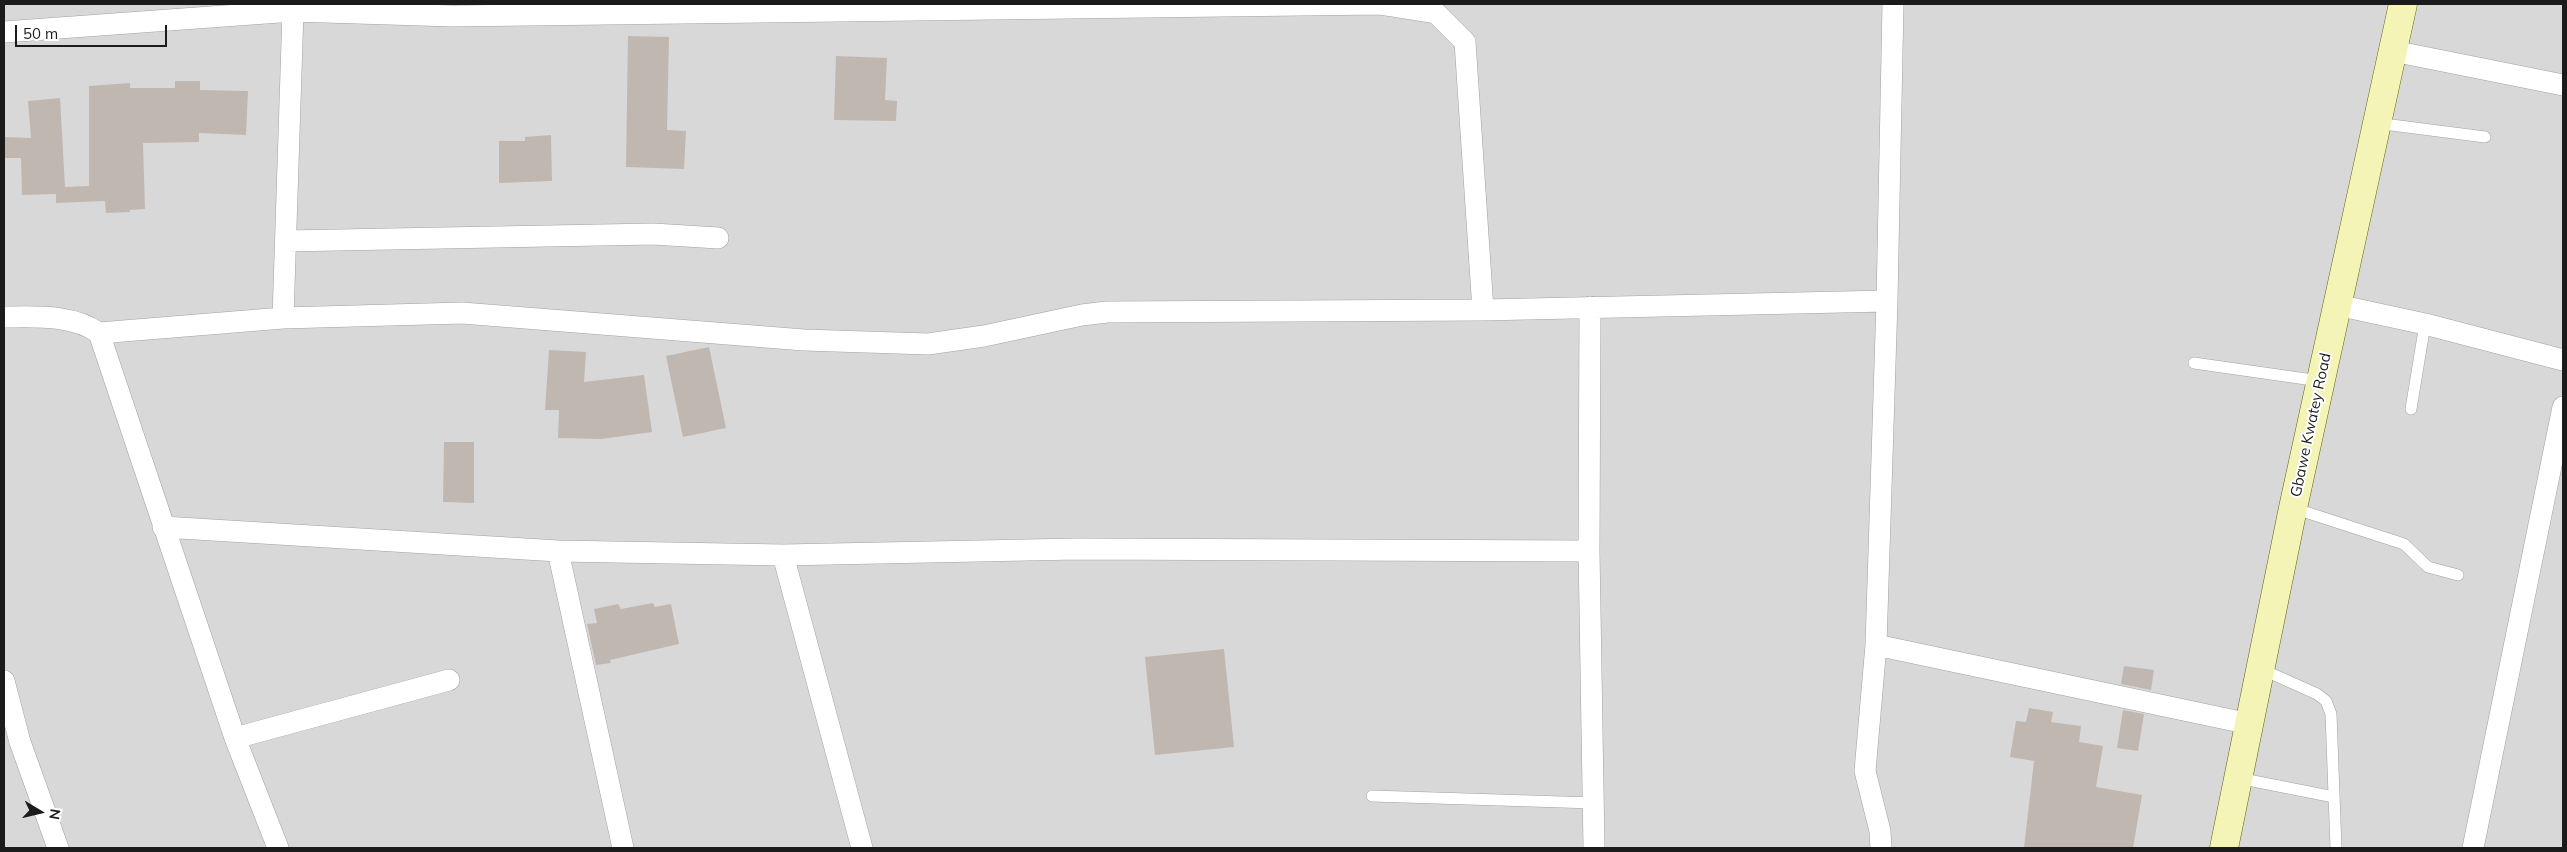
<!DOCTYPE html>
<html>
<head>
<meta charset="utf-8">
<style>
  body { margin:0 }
  #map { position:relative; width:2567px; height:852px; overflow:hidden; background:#ece8e1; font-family:Mulish,sans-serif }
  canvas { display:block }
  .frame { position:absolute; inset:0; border:5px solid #1b1b1b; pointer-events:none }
  .north { position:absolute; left:15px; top:787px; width:50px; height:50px; -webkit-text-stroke:4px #fff; paint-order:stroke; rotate:99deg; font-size:14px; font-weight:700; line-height:20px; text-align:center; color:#1b1b1b }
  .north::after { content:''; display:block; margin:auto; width:18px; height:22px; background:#1b1b1b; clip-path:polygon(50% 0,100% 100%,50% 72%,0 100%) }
  .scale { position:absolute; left:15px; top:25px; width:152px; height:22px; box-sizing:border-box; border:2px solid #1b1b1b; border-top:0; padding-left:6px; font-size:15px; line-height:18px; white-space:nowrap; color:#1b1b1b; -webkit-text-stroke:4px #fff; paint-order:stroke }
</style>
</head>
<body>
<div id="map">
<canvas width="2567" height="852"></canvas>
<div class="frame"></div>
<div class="north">N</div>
<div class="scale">50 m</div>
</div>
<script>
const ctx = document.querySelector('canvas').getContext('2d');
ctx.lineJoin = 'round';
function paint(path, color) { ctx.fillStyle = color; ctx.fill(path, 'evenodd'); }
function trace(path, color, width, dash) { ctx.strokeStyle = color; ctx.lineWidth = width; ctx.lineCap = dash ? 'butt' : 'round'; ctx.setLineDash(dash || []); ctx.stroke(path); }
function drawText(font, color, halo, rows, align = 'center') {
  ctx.font = font + ' Mulish,sans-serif'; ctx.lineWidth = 4; ctx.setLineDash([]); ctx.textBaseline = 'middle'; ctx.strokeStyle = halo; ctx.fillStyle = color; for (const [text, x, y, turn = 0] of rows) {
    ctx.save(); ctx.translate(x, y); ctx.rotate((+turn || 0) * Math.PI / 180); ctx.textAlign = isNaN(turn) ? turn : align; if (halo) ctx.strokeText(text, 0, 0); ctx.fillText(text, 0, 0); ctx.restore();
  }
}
const residential = new Path2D(`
  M 4,4 L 2563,4 L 2563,848 L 4,848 Z`);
const building = new Path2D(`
  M 628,36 L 669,37 L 667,130 L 686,131 L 684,169 L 626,167 Z
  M 836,56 L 887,58 L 885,100 L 897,101 L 896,121 L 834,120 Z
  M 175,81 L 200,81 L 200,90 L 248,91 L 246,135 L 199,133 L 199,142 L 143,143 L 145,209 L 130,210 L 130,212 L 106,213 L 105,201 L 56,203 L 56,194 L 22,195 L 21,158 L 4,158 L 4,137 L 31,138 L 28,101 L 60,98 L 65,187 L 89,186 L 89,86 L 130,83 L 130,88 L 175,88 Z
  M 551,135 L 552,181 L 499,183 L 499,141 L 525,141 L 525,137 Z
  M 709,347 L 726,428 L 683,437 L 666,356 Z
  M 549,350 L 586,352 L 584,382 L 644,375 L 652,432 L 601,439 L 558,438 L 559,410 L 545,410 Z
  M 444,442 L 474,442 L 474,503 L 443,502 Z
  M 653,603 L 655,607 L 671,604 L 679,644 L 610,660 L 611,663 L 596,665 L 587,624 L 597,623 L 594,609 L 618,604 L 621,609 Z
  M 1224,649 L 1234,747 L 1155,755 L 1145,657 Z
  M 2124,666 L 2154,670 L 2151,690 L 2121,684 Z
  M 2029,708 L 2053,712 L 2051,722 L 2081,726 L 2079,742 L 2103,746 L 2096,787 L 2142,795 L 2133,848 L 2024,848 L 2034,761 L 2010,757 L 2016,721 L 2026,722 Z
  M 2123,710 L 2144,714 L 2138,751 L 2117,748 Z`);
const lane = new Path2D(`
  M 2376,123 L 2485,137
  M 2194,363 L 2320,381
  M 2411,409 L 2425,324
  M 2293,508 L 2404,544 L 2428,567 L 2458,575
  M 2261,669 L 2317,694 L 2326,701 L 2331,714 L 2336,848
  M 2238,778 L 2334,797
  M 1372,796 L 1594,803`);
const street = new Path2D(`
  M 4,32 L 293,11 L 453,16 L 1379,4 L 1436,13 L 1465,42 L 1483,310
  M 2393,51 L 2563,85
  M 286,241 L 653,234 L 718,238
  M 2337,305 L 2425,324 L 2563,360
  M 1590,307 L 1589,551 L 1594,848
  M 4,317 C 35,317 73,314 99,333 L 235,738 L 278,848
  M 283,318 L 293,11
  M 99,333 L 283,318 L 462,313 L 804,340 L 928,344 L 984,336 L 1082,315 L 1107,312 L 1483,310 L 1887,301
  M 163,527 L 558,551 L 783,555 L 1076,549 L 1589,551
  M 558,551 L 623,848
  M 783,555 L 862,848
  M 1876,645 L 2250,724
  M 4,681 L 20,742 L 58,848
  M 235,738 L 449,680
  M 1881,848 L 1880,831 L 1865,771 L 1876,645 L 1887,301 L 1893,4
  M 2473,848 L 2563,407`);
const secondary = new Path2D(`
  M 2224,848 L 2293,508 L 2403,4`);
const streetNames = [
  ["Gbawe Kwatey Road",2311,425,-78]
];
paint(residential, '#d9d8d8');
paint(building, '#c0b7b1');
trace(lane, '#a2a2a2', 12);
trace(street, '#a2a2a2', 22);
trace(secondary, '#61680b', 29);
trace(lane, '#fff', 11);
trace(street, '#fff', 21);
trace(secondary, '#f3f4b6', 28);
drawText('15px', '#1b1b1b', '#fff', streetNames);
</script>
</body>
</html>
